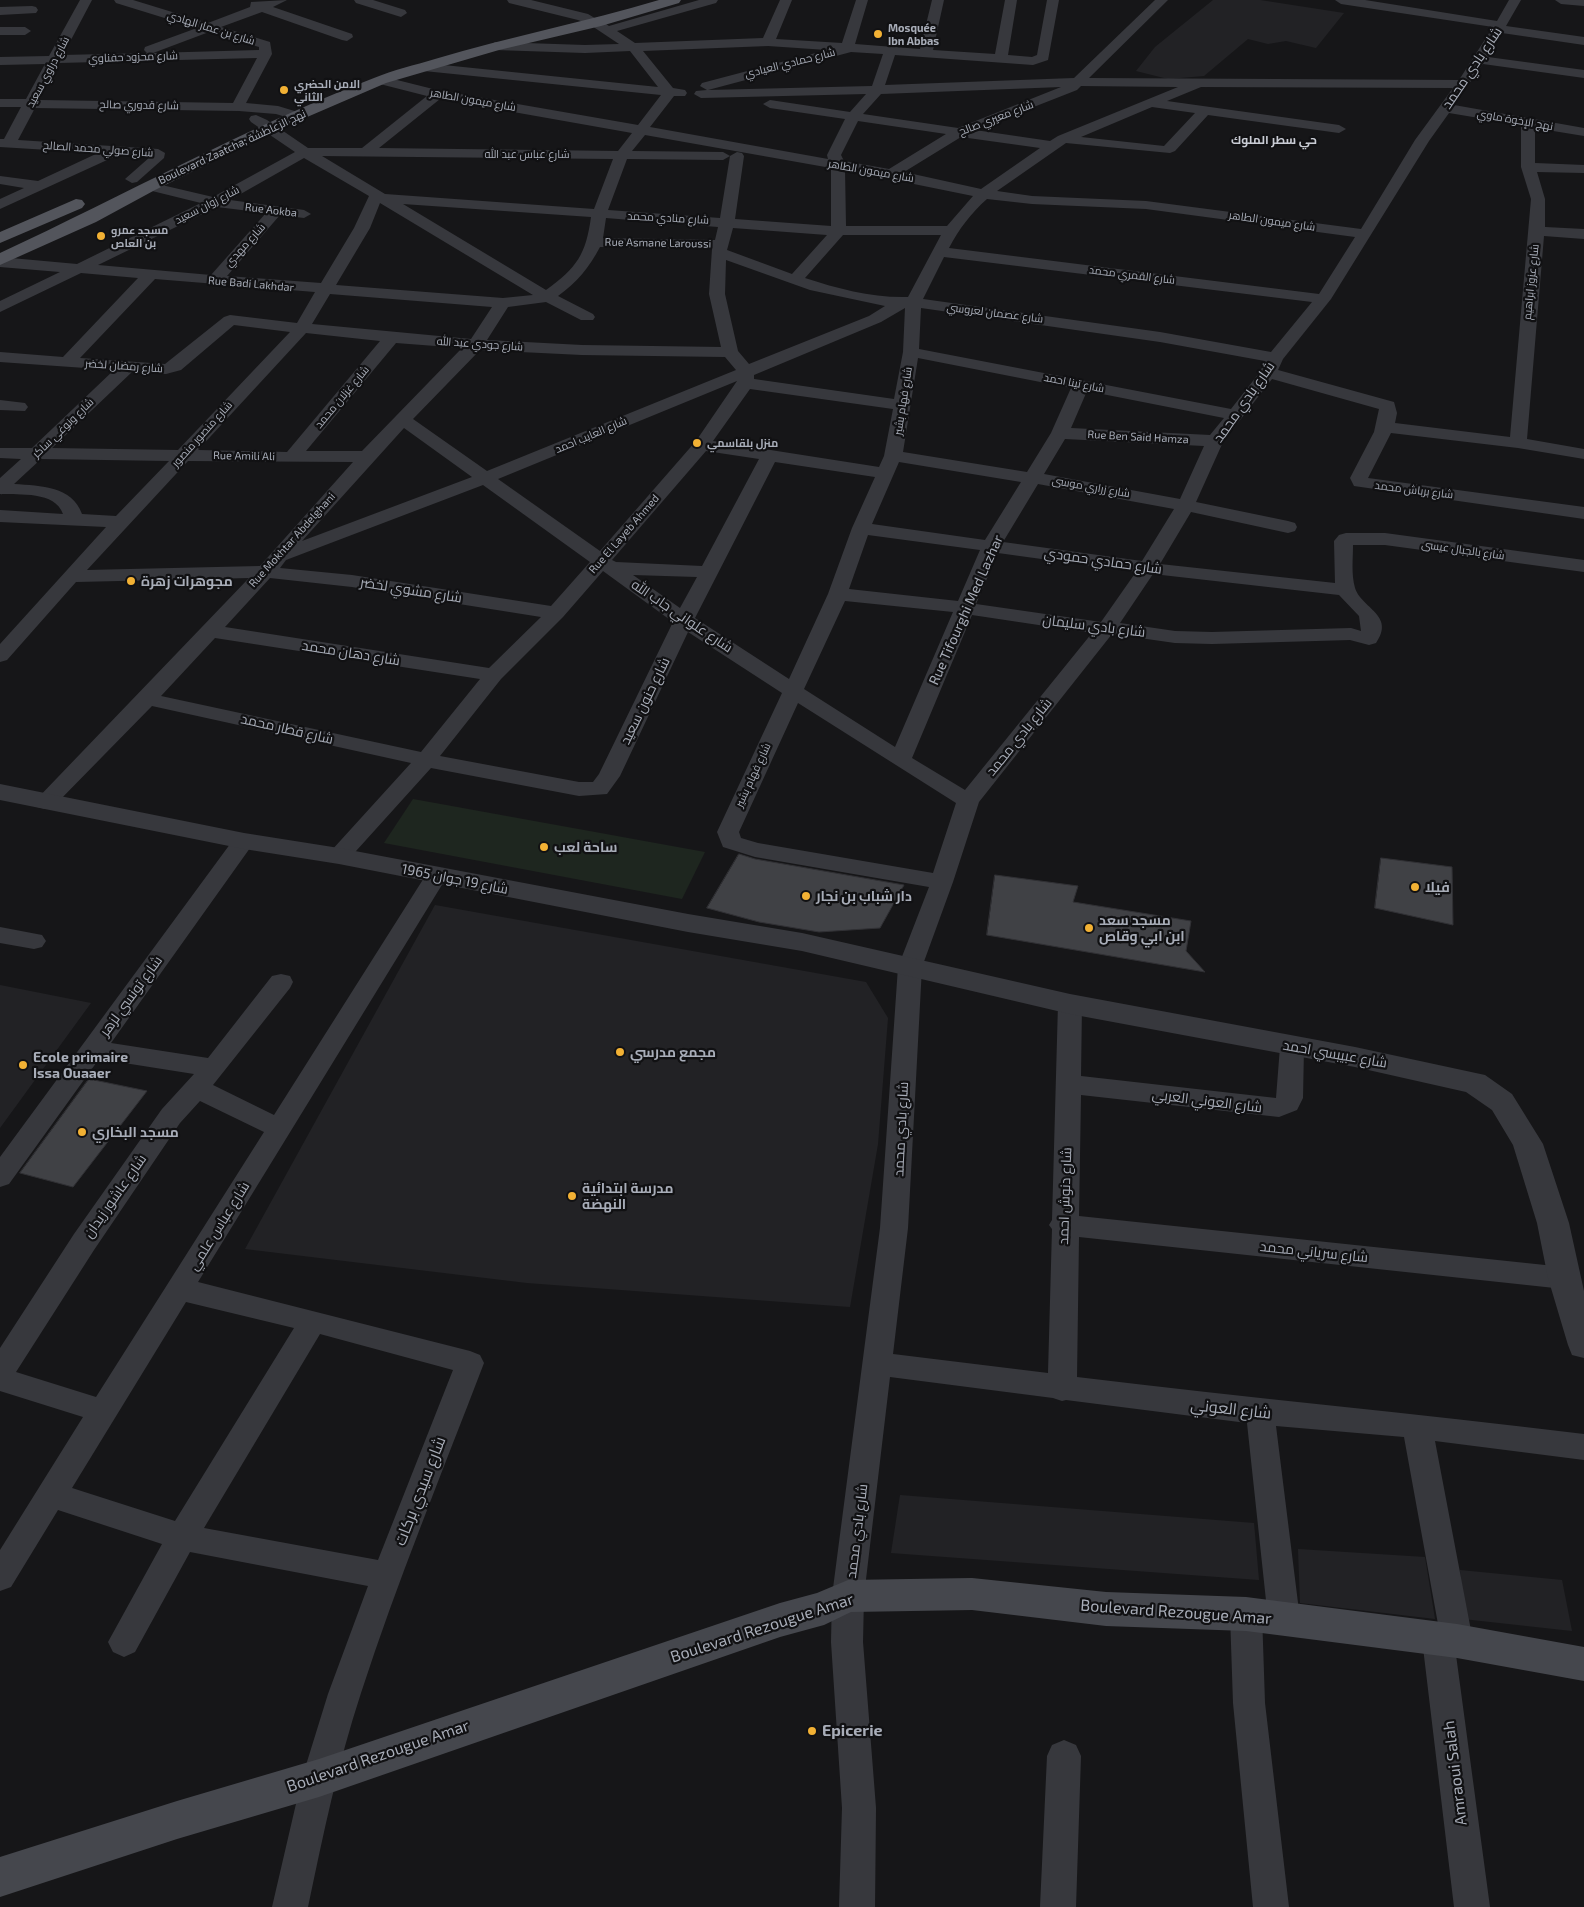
<!DOCTYPE html>
<html>
<head>
<meta charset="utf-8">
<style>
  body { margin:0 }
  canvas { display:block; background:#161618 }
</style>
</head>
<body>
<canvas width="1584" height="1907"></canvas>
<script>
const ctx = document.querySelector('canvas').getContext('2d');
ctx.lineJoin = 'round';
function paint(path, color) { ctx.fillStyle = color; ctx.fill(path, 'evenodd'); }
function trace(path, color, width, dash) { ctx.strokeStyle = color; ctx.lineWidth = width; ctx.lineCap = dash ? 'butt' : 'round'; ctx.setLineDash(dash || []); ctx.stroke(path); }
function drawText(font, color, halo, rows, align = 'center') {
  ctx.font = font + ' "Exo 2",Cairo,sans-serif'; ctx.lineWidth = 4.5; ctx.setLineDash([]); ctx.textBaseline = 'middle'; ctx.strokeStyle = halo; ctx.fillStyle = color; for (const [text, x, y, turn = 0] of rows) {
    ctx.save(); ctx.translate(x, y); ctx.rotate((+turn || 0) * Math.PI / 180); ctx.textAlign = isNaN(turn) ? turn : align; if (halo) ctx.strokeText(text, 0, 0); ctx.fillText(text, 0, 0); ctx.restore();
  }
}
const built = new Path2D(`
  M 1213,0 L 1260,0 L 1344,13 L 1316,48 L 1286,41 L 1268,44 L 1248,39 L 1204,76 L 1168,79 L 1136,71 L 1155,47 Z
  M 435,905 L 866,982 L 888,1018 L 878,1144 L 850,1307 L 527,1283 L 245,1249 Z
  M 0,985 L 91,1003 L 0,1128 Z
  M 900,1495 L 1254,1523 L 1259,1580 L 891,1553 Z
  M 1298,1549 L 1425,1557 L 1435,1619 L 1300,1603 Z
  M 1460,1570 L 1562,1580 L 1572,1631 L 1463,1619 Z`);
const green = new Path2D(`
  M 413,799 L 705,852 L 682,899 L 384,843 Z`);
const building = new Path2D(`
  M 739,854 L 755,859 L 904,885 L 880,928 L 819,932 L 759,922 L 707,908 Z
  M 1381,858 L 1452,867 L 1453,925 L 1375,908 Z
  M 995,875 L 1078,886 L 1073,902 L 1191,921 L 1186,951 L 1205,972 L 987,935 Z
  M 89,1079 L 147,1091 L 73,1187 L 20,1173 Z`);
const minor = new Path2D(`
  M 80,0 L 92,0 L 63,55 L 147,53 L 144,50 L 145,47 L 197,28 L 116,3 L 114,0 L 133,0 L 208,23 L 250,7 L 251,2 L 287,0 L 273,7 L 352,34 L 353,37 L 347,41 L 342,40 L 262,12 L 221,27 L 270,42 L 272,54 L 246,103 L 278,106 L 301,113 L 303,116 L 296,120 L 276,114 L 239,111 L 35,108 L 18,140 L 158,149 L 165,153 L 164,158 L 137,182 L 132,183 L 125,179 L 150,157 L 118,155 L 0,209 L 0,199 L 24,188 L 0,184 L 0,176 L 38,181 L 98,153 L 0,147 L 0,139 L 4,139 L 21,107 L 0,107 L 0,99 L 26,99 L 45,64 L 0,65 L 0,57 L 49,56 ZM 209,32 L 259,47 L 259,50 L 153,53 ZM 257,58 L 233,103 L 39,100 L 58,63 Z
  M 354,0 L 373,0 L 405,10 L 407,13 L 401,17 L 356,3 Z
  M 699,0 L 718,0 L 716,3 L 617,31 L 635,43 L 763,38 L 780,0 L 792,0 L 776,39 L 842,43 L 856,0 L 868,0 L 855,44 L 920,49 L 932,0 L 944,0 L 933,50 L 995,54 L 1005,0 L 1017,0 L 1008,55 L 1032,57 L 1037,55 L 1047,0 L 1059,0 L 1048,60 L 1033,65 L 895,55 L 885,85 L 1074,78 L 1155,0 L 1168,0 L 1089,78 L 1459,80 L 1493,27 L 1341,4 L 1335,0 L 1365,0 L 1497,21 L 1509,0 L 1521,0 L 1506,26 L 1584,37 L 1584,45 L 1502,33 L 1488,57 L 1584,70 L 1584,78 L 1483,64 L 1454,105 L 1584,128 L 1584,136 L 1535,128 L 1535,163 L 1584,165 L 1584,173 L 1537,172 L 1545,199 L 1545,227 L 1584,229 L 1584,239 L 1544,236 L 1527,439 L 1584,449 L 1584,459 L 1518,448 L 1391,433 L 1368,478 L 1584,507 L 1584,519 L 1354,486 L 1350,478 L 1374,432 L 1379,409 L 1272,379 L 1223,442 L 1196,502 L 1288,521 L 1295,523 L 1297,527 L 1295,531 L 1288,533 L 1191,512 L 1160,564 L 1335,583 L 1334,541 L 1339,535 L 1346,533 L 1385,533 L 1584,560 L 1584,572 L 1385,545 L 1353,545 C 1353,559 1351,574 1355,588 C 1361,608 1396,615 1376,643 L 1369,645 L 1350,640 L 1212,644 L 1175,643 L 1112,634 L 979,802 L 953,882 L 922,967 L 908,1228 L 893,1354 L 1048,1373 L 1052,1229 L 1049,1225 L 1052,1220 L 1058,1004 L 1061,998 L 1070,995 L 1079,998 L 1082,1004 L 1081,1076 L 1276,1098 L 1280,1047 L 1283,1041 L 1292,1038 L 1301,1041 L 1304,1047 L 1303,1098 L 1297,1110 L 1279,1117 L 1081,1095 L 1079,1216 L 1564,1267 L 1574,1270 L 1578,1278 L 1574,1286 L 1564,1289 L 1079,1237 L 1077,1377 C 1246,1398 1415,1413 1584,1434 L 1584,1460 L 1435,1441 L 1473,1641 L 1468,1651 L 1456,1655 L 1490,1907 L 1454,1907 L 1422,1639 L 1427,1629 L 1438,1624 L 1404,1437 L 1276,1426 L 1300,1619 L 1295,1629 L 1284,1633 L 1273,1629 L 1268,1619 L 1247,1423 L 1066,1400 L 1062,1401 L 1053,1398 L 890,1377 L 864,1596 L 863,1642 L 876,1808 L 875,1907 L 839,1907 L 842,1808 L 831,1642 L 832,1596 L 880,1228 L 898,967 L 929,887 L 755,857 L 723,847 L 717,832 L 782,693 L 688,632 L 620,776 L 607,794 L 579,796 L 431,768 L 347,861 L 339,863 L 331,861 L 328,856 L 331,851 L 411,763 L 152,706 L 53,807 L 45,809 L 37,807 L 34,802 L 249,578 L 76,582 L 7,660 L 0,662 L 0,644 L 106,527 L 0,522 L 0,510 L 63,514 C 55,491 20,495 0,494 L 0,478 L 21,459 L 0,458 L 0,448 L 32,448 L 114,370 L 0,362 L 0,352 L 63,357 L 138,278 L 81,273 L 0,312 L 0,301 L 60,272 L 0,267 L 0,257 L 77,264 L 201,203 L 144,189 L 142,186 L 144,183 L 149,182 L 213,197 L 295,152 L 251,122 L 249,119 L 251,116 L 256,115 L 267,120 L 308,148 L 362,148 L 427,96 L 376,83 L 374,80 L 381,76 L 437,90 L 638,125 L 661,95 L 424,71 L 417,67 L 424,63 L 658,87 L 630,51 L 585,53 L 495,50 L 489,46 L 495,42 L 585,45 L 619,44 L 592,26 L 590,23 L 592,20 L 600,20 L 609,26 ZM 768,46 L 827,50 L 702,83 L 700,86 L 707,90 L 696,91 L 694,94 L 701,98 L 866,94 L 850,112 L 770,100 L 763,104 L 770,108 L 845,119 L 827,155 L 828,159 L 650,127 L 674,96 L 685,96 L 687,93 L 685,90 L 673,88 L 643,51 ZM 851,52 L 883,54 L 872,86 L 708,90 ZM 1081,86 L 1178,87 L 1058,136 L 1050,141 L 975,130 L 1077,90 ZM 1061,87 L 958,128 L 863,114 L 881,94 ZM 1201,87 L 1453,88 L 1415,140 L 1361,229 L 1146,201 L 1032,196 L 997,191 L 1066,143 L 1170,153 L 1175,151 L 1208,115 L 1339,133 L 1346,129 L 1339,125 L 1167,101 ZM 440,99 L 632,133 L 618,151 L 379,148 ZM 1152,107 L 1195,113 L 1164,146 L 1081,137 ZM 1449,113 L 1521,125 L 1521,167 L 1531,199 L 1510,437 L 1395,423 L 1397,413 L 1394,402 L 1278,370 L 1283,359 L 1331,299 L 1429,141 ZM 858,121 L 946,134 L 889,169 L 844,161 L 841,155 ZM 645,135 L 831,168 L 831,226 L 735,219 L 744,156 L 742,153 L 737,152 L 730,156 L 723,152 L 632,151 ZM 961,137 L 1040,148 L 981,189 L 904,172 ZM 322,156 L 613,159 L 594,209 L 385,194 ZM 730,156 L 720,218 L 608,210 L 627,159 L 723,160 ZM 304,158 L 369,196 L 354,228 L 321,283 L 227,276 L 280,215 L 304,218 L 311,214 L 304,210 L 230,200 ZM 845,170 L 973,196 L 947,226 L 846,226 ZM 987,199 L 1032,204 L 1146,209 L 1355,237 L 1319,294 L 949,248 C 959,229 971,213 987,199 ZM 380,203 L 533,295 L 503,298 L 336,285 L 370,228 ZM 403,204 L 591,217 C 586,254 577,268 546,290 ZM 217,207 L 266,213 L 211,275 L 98,265 ZM 606,218 L 718,227 L 715,240 L 603,238 ZM 733,228 L 827,235 L 792,274 L 727,250 ZM 843,235 L 941,235 L 908,297 C 872,298 839,289 805,278 ZM 600,247 L 712,249 L 709,294 L 721,347 L 582,345 L 487,340 L 508,307 L 546,302 L 581,320 L 593,320 L 595,317 L 593,314 L 558,296 C 577,282 589,268 600,247 ZM 944,257 L 1312,302 L 1271,352 L 1160,332 L 923,299 ZM 726,260 L 810,290 L 885,306 L 869,316 L 749,364 L 738,351 L 725,294 ZM 155,279 L 315,292 L 297,323 L 230,315 L 224,317 L 165,364 L 80,358 ZM 330,294 L 492,307 L 471,339 L 312,324 ZM 905,308 L 903,352 L 894,399 L 754,379 L 754,375 L 881,322 ZM 921,308 L 1160,342 L 1265,361 L 1260,372 L 1231,409 L 919,349 ZM 234,325 L 290,332 L 178,450 L 52,448 L 132,372 L 166,374 L 181,370 ZM 306,333 L 380,341 L 287,452 L 198,450 ZM 396,343 L 462,348 L 362,451 L 306,451 ZM 480,350 L 582,355 L 725,357 L 736,370 L 487,471 L 413,419 ZM 918,358 L 1071,388 L 1051,433 L 1027,472 L 903,452 ZM 737,381 L 696,441 L 600,551 L 498,479 ZM 750,389 L 893,409 L 884,456 L 879,467 L 713,441 ZM 1087,391 L 1224,418 L 1210,435 L 1071,428 ZM 404,428 L 472,477 L 302,541 ZM 1065,439 L 1204,446 L 1180,499 L 1044,474 ZM 706,451 L 759,459 L 702,566 L 616,562 L 612,560 ZM 41,459 L 169,461 L 116,516 L 82,514 C 72,486 41,486 14,484 ZM 188,461 L 353,462 L 260,566 L 87,570 ZM 775,462 L 875,477 L 852,528 L 828,594 L 789,679 L 695,618 ZM 899,462 L 1021,482 L 985,540 L 872,524 ZM 1038,484 L 1174,509 L 1142,561 L 1003,542 ZM 483,485 L 590,562 L 551,606 L 352,575 L 280,568 L 286,560 ZM 868,535 L 980,550 L 958,601 L 849,589 ZM 998,553 L 1136,572 L 1101,622 L 976,604 ZM 603,571 L 673,622 L 599,774 L 593,782 L 579,782 L 440,756 L 501,679 L 563,617 ZM 1153,574 L 1339,595 L 1359,616 L 1361,631 L 1351,628 L 1212,632 L 1175,631 L 1120,623 ZM 633,575 L 697,577 L 680,608 ZM 270,578 L 352,587 L 541,617 L 489,668 L 225,627 ZM 845,601 L 953,612 L 895,747 L 804,689 ZM 972,615 L 1092,633 L 965,790 L 912,758 ZM 215,638 L 480,679 L 421,752 L 161,696 ZM 798,703 L 956,803 L 933,873 L 758,843 L 741,838 L 739,832 Z
  M 1555,0 L 1584,0 L 1584,6 L 1561,4 Z
  M 32,6 L 36,7 L 38,10 L 36,13 L 0,15 L 0,7 Z
  M 0,27 L 25,27 L 31,31 L 25,35 L 0,35 Z
  M 0,400 L 25,403 L 28,407 L 25,411 L 0,410 Z
  M 244,834 L 252,836 L 255,841 L 111,1043 L 208,1058 L 272,976 L 281,974 L 290,976 L 293,982 L 290,988 L 213,1085 L 274,1115 L 429,870 L 437,868 L 445,870 L 448,875 L 198,1282 L 470,1351 L 480,1355 L 484,1363 C 442,1473 397,1582 361,1693 C 338,1763 323,1835 308,1907 L 272,1907 L 302,1778 L 328,1694 L 368,1586 L 190,1552 L 135,1652 L 124,1657 L 113,1652 L 108,1642 L 162,1544 L 58,1510 L 11,1587 L 0,1591 L 0,1550 L 83,1417 L 0,1391 L 0,1348 L 74,1234 L 162,1109 L 194,1074 L 99,1059 L 9,1184 L 0,1187 L 0,1157 L 236,836 ZM 200,1101 L 264,1132 L 96,1397 L 16,1372 L 94,1250 L 180,1123 ZM 186,1302 L 294,1328 L 175,1521 L 72,1488 ZM 320,1334 L 453,1370 L 378,1560 L 204,1528 Z
  M 0,927 L 42,935 L 46,941 L 42,947 L 34,949 L 0,943 Z
  M 1246,1600 L 1257,1604 L 1262,1614 L 1265,1703 L 1289,1907 L 1253,1907 L 1233,1703 L 1230,1614 L 1235,1604 Z
  M 1064,1740 L 1076,1745 L 1081,1756 L 1076,1907 L 1040,1907 L 1047,1756 L 1052,1745 Z`);
const tertiary = new Path2D(`
  M 507,0 L 531,0 L 588,14 L 603,23 L 596,27 L 578,20 L 509,3 Z
  M 0,784 L 244,833 L 339,848 L 688,914 L 802,933 L 1070,994 L 1355,1047 L 1485,1075 L 1512,1094 L 1543,1144 L 1569,1223 L 1584,1291 L 1584,1358 L 1572,1355 L 1568,1345 L 1548,1278 L 1537,1223 L 1513,1145 L 1492,1110 L 1466,1092 L 1355,1067 L 1070,1014 L 802,951 L 688,932 L 339,864 L 244,849 L 0,800 Z`);
const secondary = new Path2D(`
  M 972,1578 L 1106,1592 L 1246,1597 L 1457,1624 L 1584,1647 L 1584,1681 L 1457,1658 L 1246,1631 L 1106,1626 L 972,1610 L 851,1612 L 824,1625 L 780,1637 L 319,1797 L 177,1839 L 0,1897 L 0,1857 L 177,1801 L 319,1759 L 780,1603 L 817,1593 L 848,1580 Z`);
const primary = new Path2D(`
  M 659,0 L 681,0 L 679,3 L 601,26 L 499,50 L 386,83 L 277,130 L 155,190 L 96,222 L 0,265 L 0,253 C 125,195 245,128 374,78 C 393,70 415,65 435,59 C 509,37 585,22 659,0 Z
  M 76,199 L 82,200 L 85,204 L 82,208 L 0,243 L 0,232 Z`);
const markers = [
  [878,34,5,"#f2b134"],
  [284,90,5,"#f2b134"],
  [101,236,5,"#f2b134"],
  [697,443,5,"#f2b134"],
  [131,581,5,"#f2b134"],
  [544,847,5,"#f2b134"],
  [1415,887,5,"#f2b134"],
  [806,896,5,"#f2b134"],
  [1089,928,5,"#f2b134"],
  [620,1052,5,"#f2b134"],
  [23,1065,5,"#f2b134"],
  [82,1132,5,"#f2b134"],
  [572,1196,5,"#f2b134"],
  [812,1731,5,"#f2b134"]
];
const farStreetnames = [
  ["شارع بن عمار الهادي",211,28,17],
  ["شارع محزود حفناوي",133,57,-2],
  ["شارع حمادي العيادي",790,63,-14],
  ["شارع دراوي سعيد",48,72,-62],
  ["شارع ميمون الطاهر",473,100,10],
  ["شارع قدوري صالح",139,105,1],
  ["شارع معيري صالح",996,118,-21],
  ["نهج الإخوة ماوي",1515,120,10],
  ["Boulevard Zaatcha; نهج الزعاطشة",232,147,-25],
  ["شارع صولي محمد الصالح",98,149,4],
  ["شارع عباس عبد الله",527,154],
  ["شارع ميمون الطاهر",871,171,10],
  ["شارع زوان سعيد",207,205,-27],
  ["Rue Aokba",271,210,7],
  ["شارع منادي محمد",668,218,3],
  ["شارع ميمون الطاهر",1272,221,8],
  ["Rue Asmane Laroussi",658,243,1],
  ["شارع مهدي",245,245,-48],
  ["شارع القمري محمد",1132,275,7],
  ["شارع عزوز ابراهيم",1531,282,-84],
  ["Rue Badi Lakhdar",251,284,5],
  ["شارع عصمان لعروسي",995,313,7],
  ["شارع جودي عبد الله",480,344,4],
  ["شارع رمضان لخضر",124,366,4],
  ["شارع تينا احمد",1074,383,11],
  ["شارع غزلان محمد",342,397,-50],
  ["شارع فهام بشير",903,401,-81],
  ["شارع ونوغي ساكر",63,428,-44],
  ["شارع منصور منصور",202,434,-48],
  ["شارع العايب احمد",591,435,-23],
  ["Rue Ben Said Hamza",1138,437,3],
  ["Rue Amili Ali",244,456,1],
  ["شارع زراري موسى",1091,487,10],
  ["شارع برباش محمد",1414,490,7],
  ["Rue El Layeb Ahmed",624,534,-49],
  ["Rue Mokhtar Abdelghani",292,540,-48],
  ["شارع بالجبال عيسى",1463,550,8],
  ["شارع فهام بشير",753,775,-65]
];
const farPoinames = [
  ["Mosquée",888,28],
  ["Ibn Abbas",888,41],
  ["الامن الحضري",294,84],
  ["الثاني",294,97],
  ["مسجد عمرو",111,230],
  ["بن العاص",111,243],
  ["منزل بلقاسمي",707,443]
];
const farNeighbourhoodnames = [
  ["حي سطر الملوك",1274,140]
];
const streetNames = [
  ["شارع بادي محمد",1472,68,-56],
  ["شارع بادي محمد",1244,402,-55],
  ["شارع حمادي حمودي",1103,561,8],
  ["شارع مشوي لخضر",411,590,9],
  ["Rue Tifourghi Med Lazhar",966,610,-66],
  ["شارع علواني جاب الله",682,616,34],
  ["شارع بادي سليمان",1094,626,7],
  ["شارع دهان محمد",351,653,9],
  ["شارع حنون سعيد",645,701,-64],
  ["شارع قطار محمد",287,729,13],
  ["شارع بادي محمد",1019,737,-51],
  ["شارع 19 جوان 1965",455,879,11],
  ["شارع تونسي لزهر",131,996,-54],
  ["شارع عبيبسي احمد",1335,1054,10],
  ["شارع العوني العربي",1207,1101,7],
  ["شارع بادي محمد",901,1129,-87],
  ["شارع عاشور زيدان",115,1196,-55],
  ["شارع دنوش احمد",1065,1196,-88],
  ["شارع عباس علمي",219,1226,-58],
  ["شارع سرياني محمد",1314,1252,6],
  ["شارع بادي محمد",857,1531,-83]
];
const poiNames = [
  ["مجوهرات زهرة",141,581],
  ["ساحة لعب",554,847],
  ["فيلا",1425,887],
  ["دار شباب بن نجار",816,896],
  ["مسجد سعد",1099,920],
  ["ابن ابي وقاص",1099,936],
  ["مجمع مدرسي",630,1052],
  ["Ecole primaire",33,1057],
  ["Issa Ouaaer",33,1073],
  ["مسجد البخاري",92,1132],
  ["مدرسة ابتدائية",582,1188],
  ["النهضة",582,1204]
];
const nearStreetnames = [
  ["شارع العوني",1231,1409,6],
  ["شارع سيدي بركات",420,1491,-69],
  ["Boulevard Rezougue Amar",1176,1612,4],
  ["Boulevard Rezougue Amar",762,1628,-18],
  ["Boulevard Rezougue Amar",378,1756,-19],
  ["Amraoui Salah",1455,1773,-97]
];
const nearPoinames = [
  ["Epicerie",822,1731]
];
paint(built, '#222225');
paint(green, '#1e261f');
paint(building, '#404145');
trace(building, '#303034', 1);
paint(minor, '#37383d');
paint(tertiary, '#37383d');
paint(secondary, '#45474d');
paint(primary, '#53555c');
for (const [x, y, r, color] of markers) { const dot = new Path2D(); dot.arc(x, y, r, 0, 2 * Math.PI); ctx.fillStyle = color; ctx.fill(dot); trace(dot, '#111113', 2); }
drawText('11px', '#a8adb8', '#111113', farStreetnames);
drawText('bold 11px', '#a8adb8', '#111113', farPoinames, 'left');
drawText('bold 12px', '#c9ccd4', '#111113', farNeighbourhoodnames);
drawText('14px', '#a8adb8', '#111113', streetNames);
drawText('bold 14px', '#a8adb8', '#111113', poiNames, 'left');
drawText('16px', '#a8adb8', '#111113', nearStreetnames);
drawText('bold 16px', '#a8adb8', '#111113', nearPoinames, 'left');
</script>
</body>
</html>
